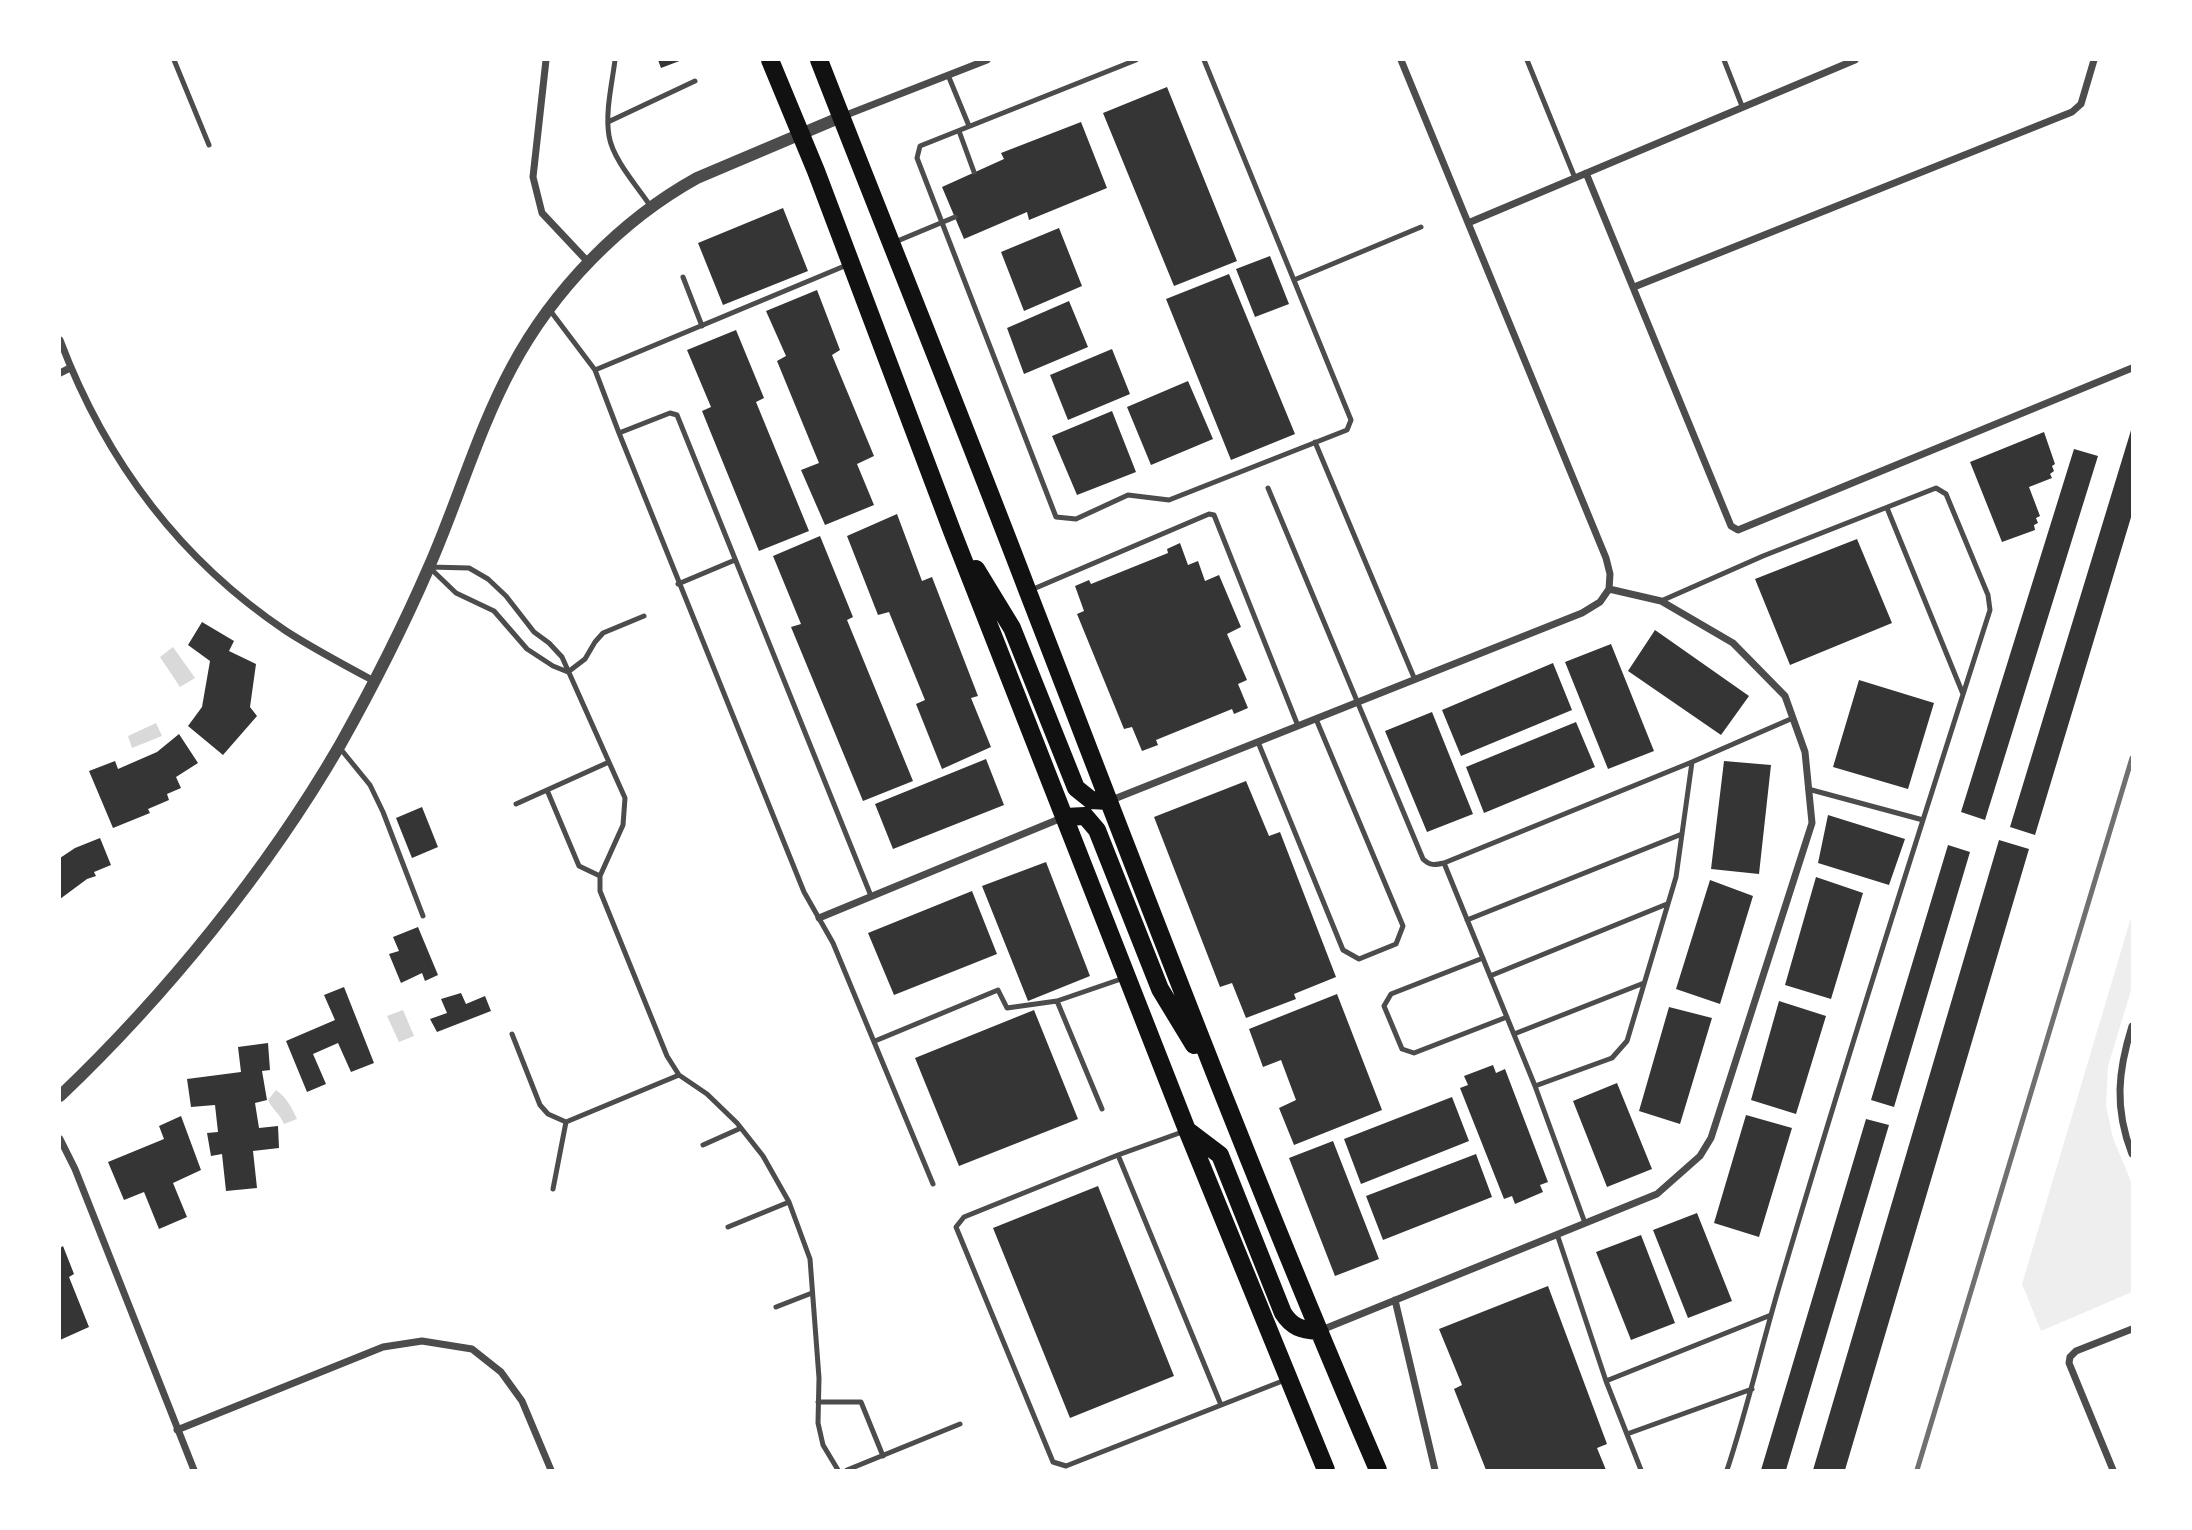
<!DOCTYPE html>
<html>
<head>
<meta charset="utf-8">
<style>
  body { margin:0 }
  #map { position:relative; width:2192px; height:1530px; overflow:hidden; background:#fff; font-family:"Fira Sans",sans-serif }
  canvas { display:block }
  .frame { position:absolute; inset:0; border:61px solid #fff; pointer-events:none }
</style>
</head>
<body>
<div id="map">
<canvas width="2192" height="1530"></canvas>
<div class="frame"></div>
</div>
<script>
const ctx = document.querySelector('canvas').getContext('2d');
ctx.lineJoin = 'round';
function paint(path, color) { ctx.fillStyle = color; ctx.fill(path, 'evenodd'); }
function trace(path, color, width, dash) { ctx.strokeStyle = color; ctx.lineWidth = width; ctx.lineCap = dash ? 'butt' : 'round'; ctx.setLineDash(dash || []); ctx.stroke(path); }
const green = new Path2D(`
  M 2132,914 L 2132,987 L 2108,1066 L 2106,1106 L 2113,1138 L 2132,1184 L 2132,1292 L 2041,1331 L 2022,1284 Z`);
const water = new Path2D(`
  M 173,647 L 195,678 L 180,687 L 160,657 Z
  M 156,723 L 162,736 L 132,748 L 128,736 Z
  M 403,1010 L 414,1036 L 399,1042 L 387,1016 Z
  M 276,1090 C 287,1098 292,1108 297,1119 L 284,1124 C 280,1114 272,1109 268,1100 Z`);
const building = new Path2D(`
  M 658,60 L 682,60 L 661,68 Z
  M 1167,87 L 1237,261 L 1174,286 L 1103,113 Z
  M 1081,122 L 1107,188 L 1029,220 L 1027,212 L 964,239 L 942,187 L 1004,159 L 1001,153 Z
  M 783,208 L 808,271 L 723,305 L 698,243 Z
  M 1059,228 L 1082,286 L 1024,311 L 1001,252 Z
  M 1270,256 L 1289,304 L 1255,317 L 1236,269 Z
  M 1229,274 L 1295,434 L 1231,460 L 1166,299 Z
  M 817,290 L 840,350 L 832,355 L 874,456 L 857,464 L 874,505 L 825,525 L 801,470 L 819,463 L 777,361 L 786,356 L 766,311 Z
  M 1069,301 L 1088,347 L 1024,374 L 1007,328 Z
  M 736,330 L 764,398 L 756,402 L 809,531 L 759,551 L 702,411 L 711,407 L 687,350 Z
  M 1112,349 L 1130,394 L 1068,420 L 1050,375 Z
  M 1188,381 L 1213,439 L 1151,465 L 1127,407 Z
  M 1112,411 L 1136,472 L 1077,495 L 1052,436 Z
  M 2132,427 L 2132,514 L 2035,835 L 2010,827 Z
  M 2044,432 L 2055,464 L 2052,466 L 2054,471 L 2050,474 L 2052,478 L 2029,487 L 2040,516 L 2036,518 L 2038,523 L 2034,525 L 2035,530 L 2002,542 L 1970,462 Z
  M 2074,449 L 2098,456 L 1985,820 L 1961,812 Z
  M 897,514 L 922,581 L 932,577 L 978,696 L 971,698 L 991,747 L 942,769 L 916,704 L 925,700 L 889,612 L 878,615 L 847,536 Z
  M 820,536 L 853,617 L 847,620 L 913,781 L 863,801 L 791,627 L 801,624 L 773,556 Z
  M 1857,539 L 1892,623 L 1790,665 L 1755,579 Z
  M 1180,543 L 1188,565 L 1198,561 L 1205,581 L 1219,575 L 1241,627 L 1227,634 L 1247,680 L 1238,684 L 1248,708 L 1234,714 L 1232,709 L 1156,740 L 1158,745 L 1142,751 L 1132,727 L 1124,729 L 1077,614 L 1084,611 L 1075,586 L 1089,580 L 1091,584 L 1168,553 L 1167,549 Z
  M 202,622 L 234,641 L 229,651 L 256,664 L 250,707 L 257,716 L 223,755 L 188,726 L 202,707 L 210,661 L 188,645 Z
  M 1655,630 L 1749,696 L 1721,735 L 1628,671 Z
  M 1611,644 L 1654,751 L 1608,769 L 1565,662 Z
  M 1553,663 L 1572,710 L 1461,756 L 1442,710 Z
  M 1859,680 L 1934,703 L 1908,789 L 1833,767 Z
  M 1432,712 L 1473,814 L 1427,832 L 1385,731 Z
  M 1576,722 L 1595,767 L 1484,813 L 1466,767 Z
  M 179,734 L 198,763 L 176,777 L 181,788 L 167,794 L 169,800 L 148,809 L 150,813 L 113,828 L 89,771 L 115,761 L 118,769 L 157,752 Z
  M 986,759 L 1004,805 L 893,849 L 875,804 Z
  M 1724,761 L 1771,765 L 1759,874 L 1711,869 Z
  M 1246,781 L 1269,836 L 1280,832 L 1336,977 L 1294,994 L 1296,999 L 1246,1018 L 1232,983 L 1220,987 L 1154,817 Z
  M 422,807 L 438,847 L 412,858 L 396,818 Z
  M 1828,815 L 1905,839 L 1889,885 L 1818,863 Z
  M 100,838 L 111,865 L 94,872 L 96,876 L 87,879 L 60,899 L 60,858 L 75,848 Z
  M 1999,840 L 2029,849 L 1845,1470 L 1813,1470 Z
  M 1948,845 L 1970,852 L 1894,1107 L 1871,1100 Z
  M 1046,862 L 1090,976 L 1028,1001 L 982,886 Z
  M 1816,877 L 1863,893 L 1831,999 L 1785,985 Z
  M 1710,880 L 1753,896 L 1720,1004 L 1676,989 Z
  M 972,891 L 997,954 L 894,995 L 868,933 Z
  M 418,927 L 438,975 L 425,981 L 422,973 L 401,983 L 389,954 L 399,951 L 393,937 Z
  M 344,987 L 374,1063 L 351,1072 L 338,1043 L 313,1054 L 326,1084 L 307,1092 L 286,1041 L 335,1020 L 324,995 Z
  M 461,993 L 466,1004 L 485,996 L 491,1011 L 437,1032 L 430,1019 L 447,1013 L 441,999 Z
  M 1337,994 L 1382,1110 L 1294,1145 L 1279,1108 L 1296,1100 L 1281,1060 L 1263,1067 L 1249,1029 Z
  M 1779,1001 L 1826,1016 L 1796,1114 L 1751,1100 Z
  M 1669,1007 L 1712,1018 L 1680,1124 L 1639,1111 Z
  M 1034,1010 L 1078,1119 L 959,1166 L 915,1058 Z
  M 268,1043 L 270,1070 L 262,1071 L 267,1100 L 255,1103 L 259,1128 L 278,1126 L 279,1148 L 253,1151 L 257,1188 L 226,1191 L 222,1154 L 211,1156 L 207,1133 L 218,1132 L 215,1105 L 191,1107 L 187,1079 L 241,1072 L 238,1047 Z
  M 1493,1065 L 1496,1073 L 1505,1069 L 1548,1182 L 1540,1185 L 1543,1192 L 1515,1204 L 1512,1196 L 1504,1199 L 1460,1088 L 1468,1085 L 1464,1076 Z
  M 1617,1083 L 1652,1169 L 1607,1187 L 1573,1101 Z
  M 1452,1097 L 1469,1141 L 1361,1184 L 1344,1139 Z
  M 1746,1115 L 1792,1128 L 1759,1237 L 1714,1223 Z
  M 181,1116 L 201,1170 L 173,1183 L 187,1217 L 159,1229 L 144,1192 L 124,1200 L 108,1162 L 164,1139 L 159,1126 Z
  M 1866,1119 L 1889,1125 L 1786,1470 L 1761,1470 Z
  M 1333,1141 L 1379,1259 L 1335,1276 L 1289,1158 Z
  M 1476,1154 L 1492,1197 L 1383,1240 L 1366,1196 Z
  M 1098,1186 L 1174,1376 L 1070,1418 L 993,1228 Z
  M 1697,1213 L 1732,1301 L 1688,1318 L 1653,1230 Z
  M 1641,1235 L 1675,1323 L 1631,1340 L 1596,1252 Z
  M 63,1246 L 74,1274 L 69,1277 L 89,1327 L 60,1340 L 60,1248 Z
  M 1548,1286 L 1607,1444 L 1597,1448 L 1606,1470 L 1486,1470 L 1454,1389 L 1462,1385 L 1439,1329 Z`);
const service = new Path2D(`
  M 174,60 L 209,145
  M 615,60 C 612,84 605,112 609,136 C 613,160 638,187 651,207
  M 1136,60 L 920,146 L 917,158 L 1056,517 L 1076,519 L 1128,495 L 1169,500 L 1347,430 L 1351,420 L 1204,60
  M 1527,60 L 1575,178
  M 1724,60 L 1742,106
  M 948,75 L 969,126
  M 608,122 L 695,81
  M 959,131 L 974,172
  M 895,242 L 955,217
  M 847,265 L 595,370 L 619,433 L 670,413 L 677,415 L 871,896
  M 683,277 L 702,326
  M 1294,280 L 1421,227
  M 549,309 L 595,370
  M 619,433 L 804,892 L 833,943 L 933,1184
  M 1315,442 L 1415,680
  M 1268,488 L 1423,859 C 1430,866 1435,865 1444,863 L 1692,762 L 1676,877 L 1627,1041 L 1612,1058 L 1535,1086 L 1585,1223
  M 1887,508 L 1963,694
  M 429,567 L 469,568 L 488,579 L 506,596 L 534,632 L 549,643 L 562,657 L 625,798 L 623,825 L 600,876 L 600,891 L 667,1056 L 679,1075 L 707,1094 L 737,1123 L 763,1156 L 789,1202 L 810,1259 L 819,1378 L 818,1423 L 823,1445 L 838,1470
  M 429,567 L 456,593 L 494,611 L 527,649 L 553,666 L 568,672
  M 678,584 L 735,560
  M 1031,590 L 1209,514 L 1214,515 L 1298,726
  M 1661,601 L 1763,556 L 1936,488 L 1946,494 L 1988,595 L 1990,610 C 1918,835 1846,1060 1779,1287 C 1761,1348 1747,1410 1727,1470
  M 568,672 L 585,659 L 595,642 L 603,633 L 644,616
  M 1258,742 L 1343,950 L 1359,959 L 1396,944 L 1403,926 L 1316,719
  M 339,747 L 370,785 L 383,812 L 423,916
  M 1692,762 L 1793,718
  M 1808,789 L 1923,820
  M 547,790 L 579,866 L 600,876
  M 516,804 L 609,762
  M 1444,863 L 1535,1086
  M 1467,920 L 1682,834
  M 1483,958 L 1391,994 L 1384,1006 L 1402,1049 L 1414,1053 L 1507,1017
  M 1490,976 L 1667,904
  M 512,1034 L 540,1105 L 548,1114 L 566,1122 L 679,1075
  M 1514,1034 L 1644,983
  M 875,1041 L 998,990 L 1007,1008 L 1057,1001
  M 1102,1109 L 1057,1001 L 1124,978
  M 1185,1131 L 1118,1155 L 964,1217 L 956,1227 L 1053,1462 L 1066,1466 L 1285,1380
  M 703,1145 L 741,1128
  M 1118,1155 L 1221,1405
  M 553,1189 L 566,1122
  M 728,1227 L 789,1202
  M 1557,1234 L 1606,1381 L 1641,1470
  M 776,1307 L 812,1293
  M 1606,1381 L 1771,1315
  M 818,1402 L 861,1402 L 883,1456
  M 1627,1434 L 1752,1389
  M 847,1470 L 960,1424`);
const minor = new Path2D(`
  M 546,60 L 533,177 L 542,213 L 589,263
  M 1401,60 L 1606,558 L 1610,574 L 1609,589
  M 841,117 L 987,60
  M 1586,173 L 1731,526 L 1738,530 L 2132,368
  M 1468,223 L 1855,60
  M 1634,287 L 2072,112 L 2081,104 L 2094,60
  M 60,340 C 105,459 179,559 286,631 C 314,649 344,665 374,681
  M 60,373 L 70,368
  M 1109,801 L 1582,613 L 1600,602 L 1609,589
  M 819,918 L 1064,817
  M 2132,1026 C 2118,1071 2114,1108 2132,1154
  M 60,1139 L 75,1169 L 194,1470
  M 1395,1300 L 1435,1470
  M 1319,1331 L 1657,1194 L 1700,1156 L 1711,1138 L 1812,823 L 1805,752 L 1785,696 L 1733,643 L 1661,601 L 1609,589
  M 177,1430 L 383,1347 L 422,1341 L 472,1349 L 501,1372 L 522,1401 L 551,1470
  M 2113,1470 L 2069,1363 L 2070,1357 L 2076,1351 L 2132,1329`);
const tertiary = new Path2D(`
  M 60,1096 C 165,996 267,871 340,745 C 372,688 403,627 429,567 C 458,501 478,430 512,367 C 553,290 621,220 697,178 L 841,117`);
const primary = new Path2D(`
  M 770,60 L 816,171 L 952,531 L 1187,1130 L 1326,1470
  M 819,60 C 888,237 960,414 1028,592 C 1142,886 1253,1181 1378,1470
  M 976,569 L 1012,628 L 1076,788 L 1091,800 L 1108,801
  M 1065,817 L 1085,816 L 1097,830 L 1160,989 L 1194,1045
  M 1187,1130 L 1220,1155 L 1283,1313 C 1292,1327 1301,1330 1318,1331`);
const rail = new Path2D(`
  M 1917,1470 L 2132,758`);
paint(green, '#eee');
paint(water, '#d9d9d9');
paint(building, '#353535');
trace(service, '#4c4c4c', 5);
trace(minor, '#4c4c4c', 7);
trace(tertiary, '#4c4c4c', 12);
trace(primary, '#111', 18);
trace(rail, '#707070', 5);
</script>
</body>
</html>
